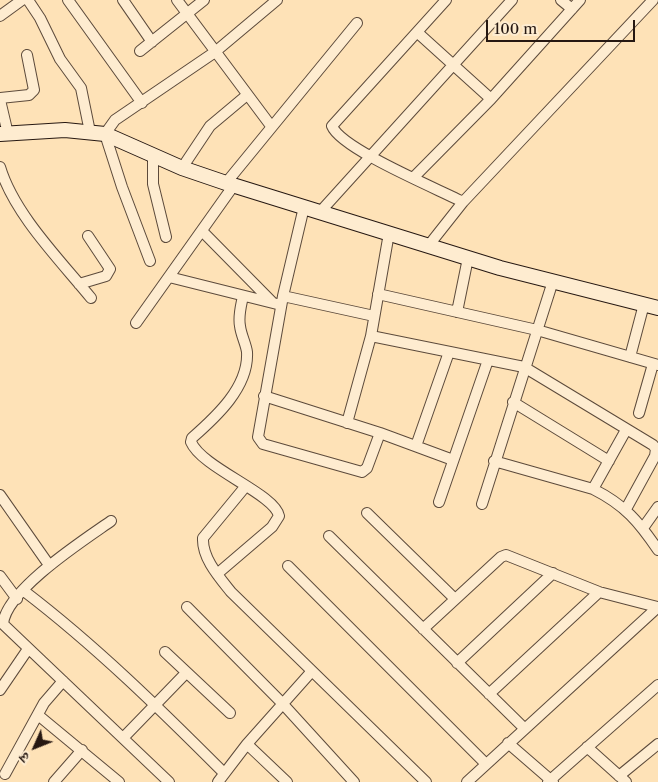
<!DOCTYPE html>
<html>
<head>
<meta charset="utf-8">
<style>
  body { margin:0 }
  #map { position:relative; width:658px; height:782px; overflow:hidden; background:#fee2b7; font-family:"Libre Caslon Text","Noto Serif Devanagari",serif }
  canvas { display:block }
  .north { position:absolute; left:10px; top:722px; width:50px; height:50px; -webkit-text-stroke:4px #feecd0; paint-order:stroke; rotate:226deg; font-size:14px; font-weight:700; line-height:20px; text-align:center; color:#261812 }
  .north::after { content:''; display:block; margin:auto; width:18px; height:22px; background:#261812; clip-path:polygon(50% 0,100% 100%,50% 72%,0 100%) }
  .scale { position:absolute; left:486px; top:20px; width:149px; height:22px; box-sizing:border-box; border:2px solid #261812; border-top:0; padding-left:6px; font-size:15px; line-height:18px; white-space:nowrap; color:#261812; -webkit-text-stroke:4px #feecd0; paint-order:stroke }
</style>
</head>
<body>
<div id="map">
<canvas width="658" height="782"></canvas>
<div class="north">उ</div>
<div class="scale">100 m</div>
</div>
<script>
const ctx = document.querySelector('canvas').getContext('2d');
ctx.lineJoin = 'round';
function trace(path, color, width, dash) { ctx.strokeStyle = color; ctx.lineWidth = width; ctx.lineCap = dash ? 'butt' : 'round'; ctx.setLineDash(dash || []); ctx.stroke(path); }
const minor = new Path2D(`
  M 28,0 L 40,18 L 60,59 L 81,88 L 90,132
  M 68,0 L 142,103
  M 123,0 L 152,42
  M 177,0 L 271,126
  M 446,0 L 332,126 C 341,149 438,189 463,202
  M 561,0 L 572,9
  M 0,16 L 22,0
  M 418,33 L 491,99
  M 140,51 L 204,0
  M 0,98 L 29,95 L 34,90 L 27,55
  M 0,100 L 8,134
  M 153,156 L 153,184 L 166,237
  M 0,167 C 14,214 60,260 91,298
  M 182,168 L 210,126 L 247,95
  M 413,178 L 491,99 L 580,0
  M 226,183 L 357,23
  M 304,207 L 283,296 L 258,437 L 263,444 L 362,472 L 367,468 L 380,433
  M 320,212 L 512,0
  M 203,232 L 273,303
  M 429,245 L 463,202 L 653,0
  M 150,261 L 122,187 L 105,134 L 115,120 L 215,52 L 277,0
  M 169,277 L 281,305
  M 79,284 L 106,276 L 110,269 L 88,236
  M 378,294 L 537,330 L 658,365
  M 283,296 L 374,316
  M 457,312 L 468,258
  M 136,323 L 234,185
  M 371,336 L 524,367 L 653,445 L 656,449 L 655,456 L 626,509
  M 630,357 L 644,304
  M 264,396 L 380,433 L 453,460
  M 513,402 L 609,461
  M 639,413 L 653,364
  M 347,423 L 371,336 L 389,233
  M 416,446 L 449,352
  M 494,461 L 593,489 C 625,505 639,522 658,550
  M 245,487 L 203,538 C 202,558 219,577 231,592 L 426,782
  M 593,489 L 626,430
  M 0,495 L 49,565
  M 439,502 L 488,360
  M 482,504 L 553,281
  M 367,513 L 455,599
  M 111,521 C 84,540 6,590 3,624 L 169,782
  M 643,528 L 658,507
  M 329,536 L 524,728
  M 288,566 L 486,764
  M 217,574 L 272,527 L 279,516 C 275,494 202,468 191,442 L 192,438 C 216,417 249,387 247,352 C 246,344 241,335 240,326 C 238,316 241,306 243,296
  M 0,576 L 17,599
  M 24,591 C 96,646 160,709 224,773
  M 187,607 L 282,703 L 354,782
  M 423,629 L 501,557 L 506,555 L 599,592 L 657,607
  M 165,652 L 230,713
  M 457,663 L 553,573
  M 0,690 L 28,649
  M 489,694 L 599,592
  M 38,715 L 119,782
  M 123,738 L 186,673
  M 508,743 L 553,782
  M 247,744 L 287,782
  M 587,747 L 626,782
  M 5,774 L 44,703 L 63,681
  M 619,776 L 658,744
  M 54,782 L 82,750
  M 218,782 L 247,744 L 312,671
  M 467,782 L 658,607
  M 548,782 L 658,685`);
const secondary = new Path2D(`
  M 0,134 L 65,130 L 105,134 L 182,168 L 226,183 L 500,268 L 658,308`);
trace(minor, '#5c4a3b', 12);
trace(secondary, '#261812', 16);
trace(minor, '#feecd0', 10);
trace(secondary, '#feecd0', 14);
</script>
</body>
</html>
